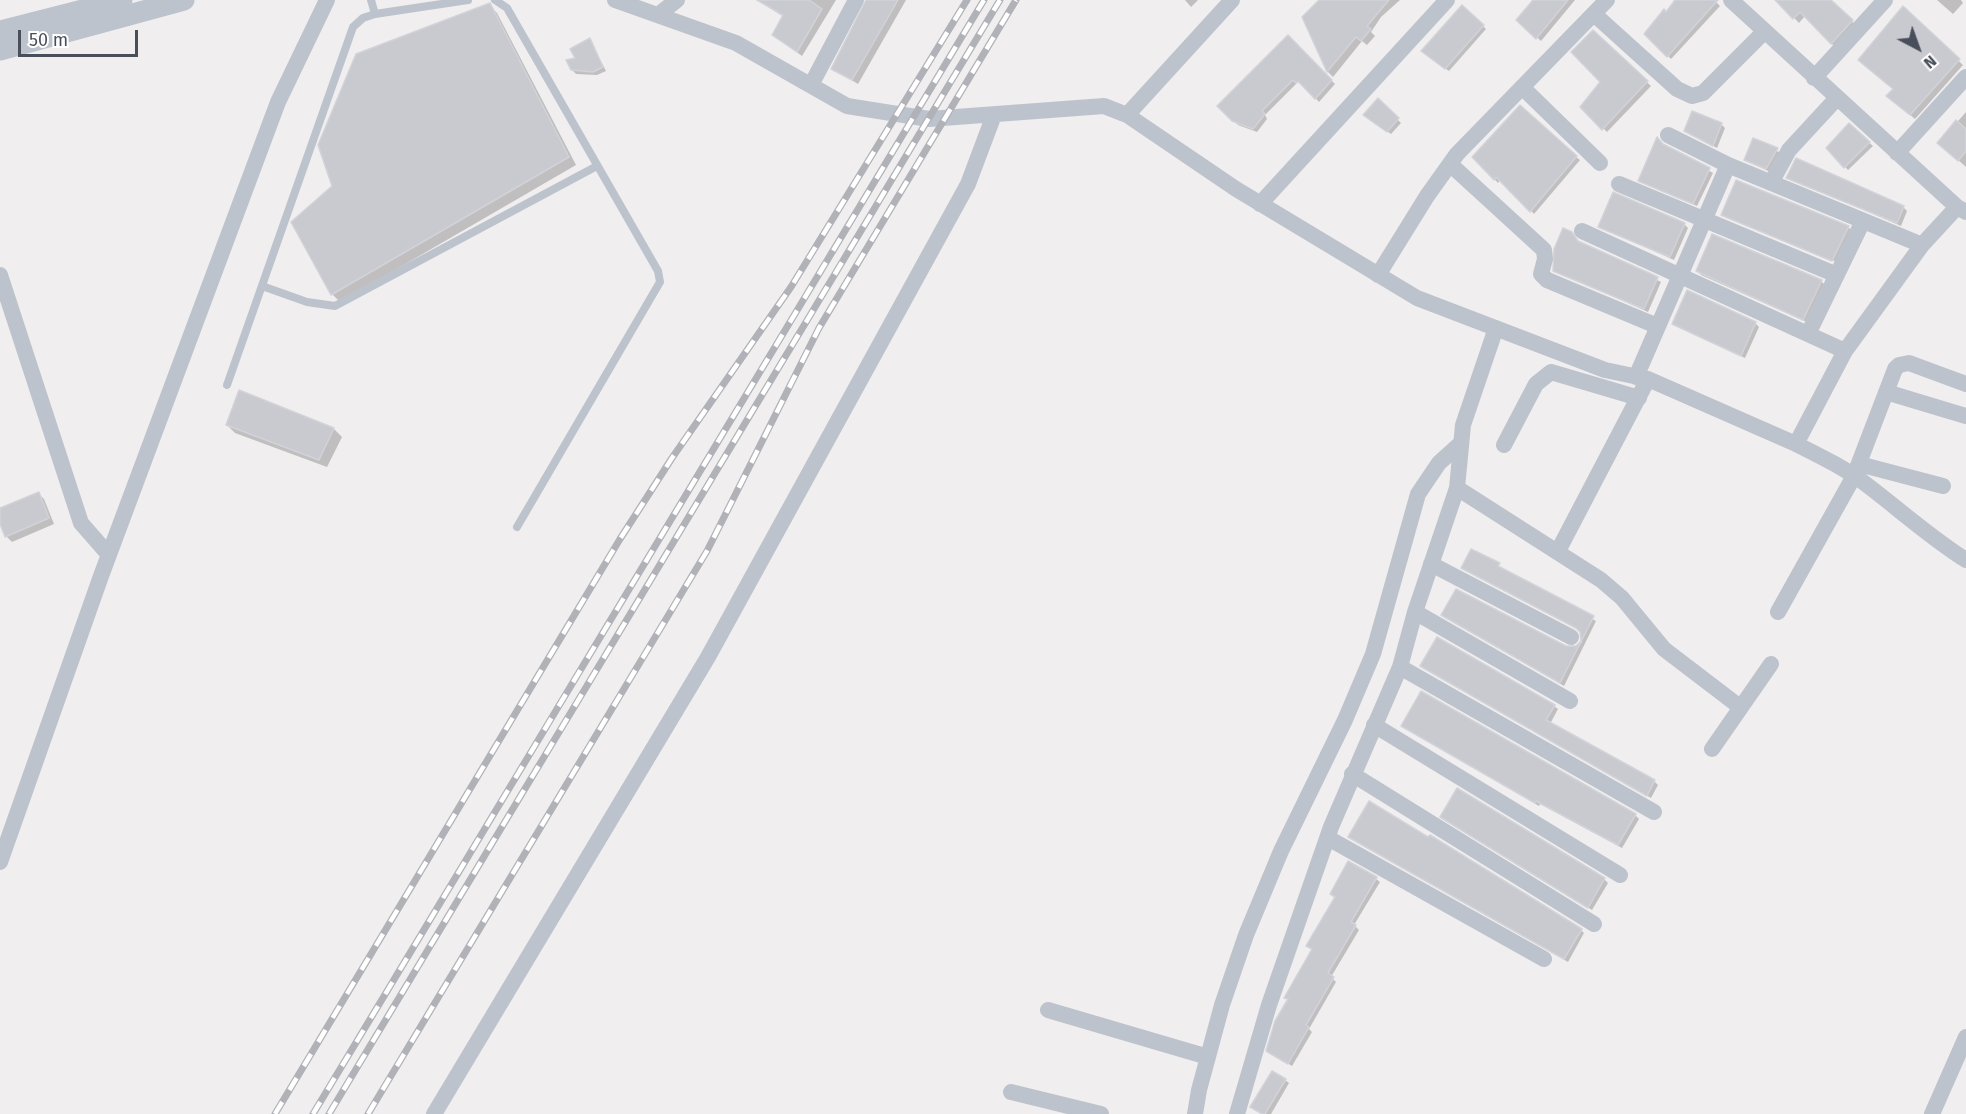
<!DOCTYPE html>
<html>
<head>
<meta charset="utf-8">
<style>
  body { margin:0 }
  #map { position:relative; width:1966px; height:1114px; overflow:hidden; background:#f0eeee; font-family:"Fira Sans",sans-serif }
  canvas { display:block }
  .north { position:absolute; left:1888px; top:18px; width:60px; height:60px; -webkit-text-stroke:4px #fff; paint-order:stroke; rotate:139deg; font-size:16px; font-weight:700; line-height:24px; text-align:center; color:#484f5a }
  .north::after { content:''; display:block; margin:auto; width:21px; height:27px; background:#484f5a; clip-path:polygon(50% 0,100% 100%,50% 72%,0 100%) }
  .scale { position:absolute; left:18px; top:30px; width:120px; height:27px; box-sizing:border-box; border:3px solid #484f5a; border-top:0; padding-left:8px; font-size:18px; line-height:21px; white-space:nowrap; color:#484f5a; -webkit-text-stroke:4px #fff; paint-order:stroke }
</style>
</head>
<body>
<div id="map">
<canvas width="1966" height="1114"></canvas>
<div class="north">N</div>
<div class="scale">50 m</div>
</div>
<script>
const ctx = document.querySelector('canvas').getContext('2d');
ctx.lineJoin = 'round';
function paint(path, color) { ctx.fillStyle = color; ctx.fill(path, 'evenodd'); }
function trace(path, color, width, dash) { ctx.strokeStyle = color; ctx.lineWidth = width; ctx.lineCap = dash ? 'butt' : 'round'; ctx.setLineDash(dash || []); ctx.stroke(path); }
const shadow = new Path2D(`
  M 757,0 L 836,0 L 802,56 L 774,35 L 784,17 Z
  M 870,0 L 906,0 L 858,84 L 833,69 Z
  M 1185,0 L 1198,0 L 1191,7 Z
  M 1321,0 L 1400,0 L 1381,17 L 1371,32 L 1375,36 L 1367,45 L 1362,41 L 1333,77 L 1328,72 L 1304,18 Z
  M 1534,0 L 1575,0 L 1541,41 L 1518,20 Z
  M 1676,0 L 1714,0 L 1720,6 L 1671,59 L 1646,34 Z
  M 1777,0 L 1829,0 L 1857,26 L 1836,48 L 1805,16 L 1799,23 Z
  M 1937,0 L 1961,0 L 1963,3 L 1953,14 Z
  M 489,5 L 497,13 L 576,165 L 340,302 L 332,294 L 333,186 Z
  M 1463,7 L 1486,29 L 1449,71 L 1427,55 Z
  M 1903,8 L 1963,65 L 1915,119 L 1893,100 Z
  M 1593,32 L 1651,86 L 1607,132 L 1582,106 L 1602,82 Z
  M 1288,37 L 1335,84 L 1319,102 L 1302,83 L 1301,85 L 1298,82 L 1265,115 L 1267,119 L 1257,132 L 1238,125 L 1219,106 Z
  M 590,40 L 606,71 L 597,75 L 576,74 L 572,70 Z
  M 1378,100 L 1401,123 L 1391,134 L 1369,118 Z
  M 1966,112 L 1966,167 L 1939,143 Z
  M 1721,124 L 1725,128 L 1717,148 L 1686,131 Z
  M 1849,125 L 1873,146 L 1848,170 L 1828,148 Z
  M 1754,140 L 1781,153 L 1770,172 L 1746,160 Z
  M 1664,146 L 1713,173 L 1697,206 L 1640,180 Z
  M 1474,157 L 1576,157 L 1580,160 L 1534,214 L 1501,179 L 1498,183 Z
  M 1788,177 L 1903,207 L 1907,211 L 1901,226 Z
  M 1722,215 L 1848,227 L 1852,231 L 1837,262 Z
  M 1684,224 L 1688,228 L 1674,260 L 1600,227 Z
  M 1713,236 L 1822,282 L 1825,285 L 1807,322 L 1701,275 L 1698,271 Z
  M 1579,243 L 1661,282 L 1648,312 L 1554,270 Z
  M 1755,323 L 1759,327 L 1745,358 L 1674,324 Z
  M 227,425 L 334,429 L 342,437 L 327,467 L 235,433 Z
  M 38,493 L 44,499 L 54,524 L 12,542 L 6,536 L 0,510 Z
  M 1472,551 L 1596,621 L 1564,686 L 1443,615 L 1566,648 L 1577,648 L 1582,642 L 1582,631 L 1467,571 L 1463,568 Z
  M 1422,666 L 1554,706 L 1558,709 L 1550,724 L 1654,781 L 1658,785 L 1651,798 Z
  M 1407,729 L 1635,815 L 1639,819 L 1622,848 L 1540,804 L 1539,806 Z
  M 1446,820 L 1604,879 L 1608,883 L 1592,910 Z
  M 1350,837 L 1581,930 L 1584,933 L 1568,962 Z
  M 1376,879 L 1380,882 L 1354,925 L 1359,930 L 1331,977 L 1336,982 L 1309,1029 L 1312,1032 L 1292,1066 L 1268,1051 L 1289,1000 L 1286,997 L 1313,950 L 1308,945 L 1336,898 L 1331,894 Z
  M 1285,1080 L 1289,1083 L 1271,1114 L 1262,1114 L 1252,1107 Z`);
const building = new Path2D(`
  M 757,0 L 809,0 L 822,9 L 797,52 L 772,35 L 783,15 Z
  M 866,0 L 898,0 L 852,80 L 831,69 Z
  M 1319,0 L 1389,0 L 1367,26 L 1371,29 L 1361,41 L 1356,37 L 1327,72 L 1302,17 Z
  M 1533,0 L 1568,0 L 1536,39 L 1516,20 Z
  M 1675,0 L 1718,0 L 1667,57 L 1644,34 L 1664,9 L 1666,12 Z
  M 1775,0 L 1831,0 L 1853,20 L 1831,44 L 1800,12 L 1793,19 Z
  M 490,3 L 569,157 L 331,295 L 291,222 L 332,186 L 318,145 L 356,54 Z
  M 1462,5 L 1484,25 L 1445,69 L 1421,51 Z
  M 1903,6 L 1960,59 L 1910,115 L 1886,96 L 1893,89 L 1858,60 Z
  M 1593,30 L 1648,81 L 1602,130 L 1580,107 L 1600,82 L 1571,52 Z
  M 1288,35 L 1332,80 L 1315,99 L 1298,81 L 1296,83 L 1293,80 L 1262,111 L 1265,114 L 1253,129 L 1232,121 L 1217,106 Z
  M 590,38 L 603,67 L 593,72 L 571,70 L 566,60 L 575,58 L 570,49 Z
  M 1378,98 L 1399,118 L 1387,132 L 1363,115 Z
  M 1520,105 L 1577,156 L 1530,212 L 1496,177 L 1494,180 L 1472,157 Z
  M 1692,111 L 1722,123 L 1713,146 L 1684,131 Z
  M 1956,120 L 1966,129 L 1966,151 L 1958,161 L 1937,143 Z
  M 1849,123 L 1870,142 L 1844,168 L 1826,148 Z
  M 1657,137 L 1663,144 L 1710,168 L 1693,204 L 1638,181 Z
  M 1753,138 L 1778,148 L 1766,169 L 1744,160 Z
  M 1796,158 L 1904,206 L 1897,223 L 1786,178 Z
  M 1736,180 L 1849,226 L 1832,261 L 1721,215 Z
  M 1613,192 L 1685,223 L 1670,257 L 1598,227 Z
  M 1563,228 L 1572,232 L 1578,241 L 1658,277 L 1644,309 L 1553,271 L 1554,249 Z
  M 1712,234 L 1822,280 L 1803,320 L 1696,271 Z
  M 1687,290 L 1756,322 L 1741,356 L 1672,324 Z
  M 239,390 L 334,428 L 319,460 L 226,425 Z
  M 39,492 L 49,518 L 5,537 L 0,524 L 0,508 Z
  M 1471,549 L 1500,563 L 1498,566 L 1594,616 L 1560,683 L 1441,615 L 1456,589 L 1566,646 L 1576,646 L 1581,641 L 1580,632 L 1576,628 L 1461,568 Z
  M 1437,637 L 1555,705 L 1546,720 L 1655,780 L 1647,796 L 1420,666 Z
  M 1421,691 L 1636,814 L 1618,845 L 1536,801 L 1535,803 L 1401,726 Z
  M 1457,788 L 1605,878 L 1588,908 L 1440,817 Z
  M 1369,801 L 1428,837 L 1430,835 L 1582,929 L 1564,959 L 1348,837 Z
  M 1348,861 L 1377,877 L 1351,922 L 1356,925 L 1328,973 L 1334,977 L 1306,1025 L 1309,1027 L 1288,1064 L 1266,1051 L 1275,1021 L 1288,999 L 1284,998 L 1312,949 L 1306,946 L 1335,897 L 1330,894 Z
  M 1272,1071 L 1286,1079 L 1265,1114 L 1262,1114 L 1250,1107 Z`);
const service = new Path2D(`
  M 371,0 L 375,14
  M 495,0 L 507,8 L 658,271 L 660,282 L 517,527
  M 262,286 L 307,302 L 335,306 L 597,166
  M 227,385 L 353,27 L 363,18 L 375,14 L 468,0`);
const minor = new Path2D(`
  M 615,0 L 736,43 L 847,106 L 929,119 L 1104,106 L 1127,115 L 1236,189 L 1417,298 L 1605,370 L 1648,379 L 1796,444 L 1845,351 L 1922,245 L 1957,207 L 1966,212
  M 1731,0 L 1957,207
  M 1594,14 L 1677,89 L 1692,96 L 1703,93 L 1764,32
  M 658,15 L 677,0
  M 1814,78 L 1885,0
  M 811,85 L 856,0
  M 1522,87 L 1600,163
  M 1127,115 L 1232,0
  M 1668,135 L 1728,165 L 1922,245
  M 1897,153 L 1966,77
  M 1450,164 L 1544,250 L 1545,259 L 1541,274 L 1547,280 L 1657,326
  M 1771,183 L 1789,150 L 1837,98
  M 1619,184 L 1837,275
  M 1260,204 L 1447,0
  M 1582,231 L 1845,351
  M 0,275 L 81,523 L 109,555
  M 1378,275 L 1427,196 L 1457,154 L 1607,0
  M 1808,334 L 1863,221
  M 1636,377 L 1728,165
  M 1886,392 L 1966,416
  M 1796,444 C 1820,456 1845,468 1867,485 C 1900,510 1931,538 1966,560
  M 1504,445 L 1536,384 L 1551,372 L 1639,398
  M 1859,464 L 1943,486
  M 1457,488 L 1601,580 L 1622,598 L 1664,649 L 1740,707
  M 1558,551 L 1648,379
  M 1431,564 L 1571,637
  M 1415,612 L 1570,701
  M 1778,612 L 1854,476 L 1895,369 L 1899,365 L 1909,363 L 1966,384
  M 1400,667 L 1654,812
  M 1374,725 L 1620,875
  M 1712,749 L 1771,664
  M 1352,774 L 1594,924
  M 1328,838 L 1544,959
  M 0,862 L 101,576 L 278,102 L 327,0
  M 1048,1010 L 1208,1057
  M 1011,1092 L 1101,1114
  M 434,1114 L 708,657 L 968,184 L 994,115
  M 1195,1114 L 1199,1090 L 1222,1005 L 1246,935 L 1281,851 L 1345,720 L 1373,654 L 1418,494 L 1439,463 L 1460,444
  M 1237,1114 L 1269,1005 L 1331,827 L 1400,667 L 1415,612 L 1457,488 L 1463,425 L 1496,328
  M 1932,1114 L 1966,1037`);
const tertiary = new Path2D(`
  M 0,31 L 122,0
  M 0,50 L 184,0`);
const rail = new Path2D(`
  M 275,1114 L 620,539 L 672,458 L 791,287 L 967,0
  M 313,1114 L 984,0
  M 329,1114 L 1000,0
  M 368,1114 L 707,551 L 819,328 L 1016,0`);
paint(shadow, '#0003');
paint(building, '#c9c9d0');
trace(building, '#d2d3d9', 1.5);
trace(service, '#bdc3cc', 8);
trace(minor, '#bdc3cc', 16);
trace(tertiary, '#bdc3cc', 21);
trace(rail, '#b1b2b8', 7);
trace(rail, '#fff', 4.5, [14]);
</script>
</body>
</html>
